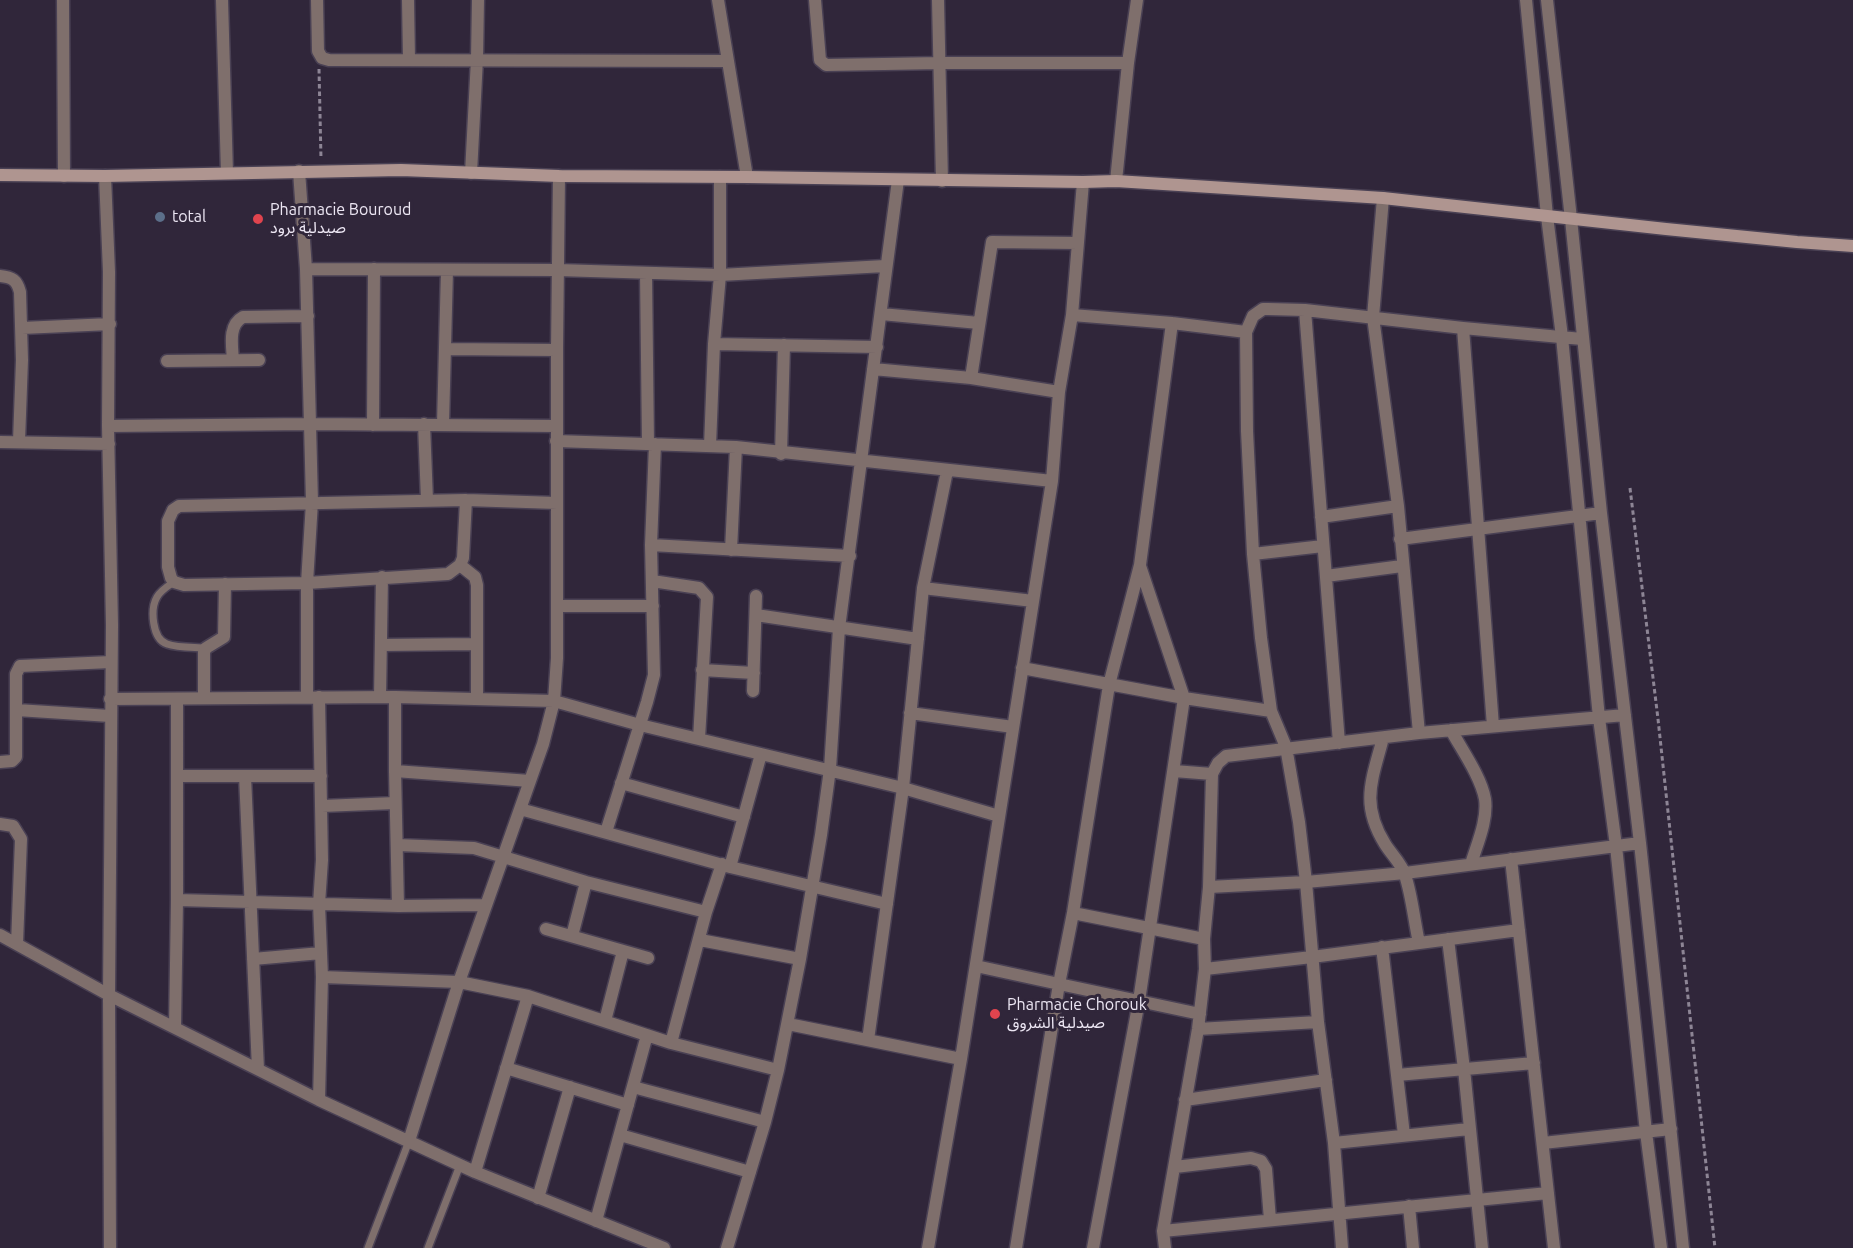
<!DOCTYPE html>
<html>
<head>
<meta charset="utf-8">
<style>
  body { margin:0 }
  canvas { display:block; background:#30263a }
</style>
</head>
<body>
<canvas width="1853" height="1248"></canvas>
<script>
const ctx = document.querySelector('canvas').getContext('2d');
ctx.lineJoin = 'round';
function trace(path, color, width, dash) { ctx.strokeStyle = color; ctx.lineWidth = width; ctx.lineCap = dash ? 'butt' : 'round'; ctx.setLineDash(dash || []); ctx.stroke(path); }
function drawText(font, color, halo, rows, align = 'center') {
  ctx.font = font + ' Ubuntu,"Noto Sans Arabic",sans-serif'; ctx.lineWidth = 6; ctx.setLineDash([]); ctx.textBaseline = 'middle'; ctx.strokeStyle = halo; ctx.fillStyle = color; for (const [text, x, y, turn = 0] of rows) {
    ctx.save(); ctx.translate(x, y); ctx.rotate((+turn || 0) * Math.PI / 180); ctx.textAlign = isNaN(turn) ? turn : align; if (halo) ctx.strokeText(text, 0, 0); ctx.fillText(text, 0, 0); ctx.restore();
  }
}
const path = new Path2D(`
  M 319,69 L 321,159
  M 1630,488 L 1658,719 L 1715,1248`);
const service = new Path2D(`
  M 174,582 C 168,586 161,590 157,597 C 150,609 152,639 167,644 C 178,648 194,647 206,648
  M 368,1248 L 409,1141
  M 428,1248 L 460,1165`);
const minor = new Path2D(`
  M 63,0 L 64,176
  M 222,0 L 227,173
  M 317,0 L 318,51 L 322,58 L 329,60 L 727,61
  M 408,0 L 409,59
  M 718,0 L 747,177
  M 815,0 L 820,60 L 826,65 L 941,63 L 1128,63
  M 938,0 L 942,181
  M 1526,0 L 1547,216 L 1562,337 L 1599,718 L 1616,846 L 1646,1132 L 1661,1248
  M 1547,0 L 1571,219 L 1601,513 L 1640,843 L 1683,1248
  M 299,171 L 306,269 L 312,502 L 307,583 L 307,697
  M 471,173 L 477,59 L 478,0
  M 105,176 L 109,272 L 108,426 L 112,625 L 109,995 L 110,1248
  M 1116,181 L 1128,63 L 1137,0
  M 1383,198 L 1373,317 L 1398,506 L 1419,733
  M 306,269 L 558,270 L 720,275 L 885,266
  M 646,273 L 648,444
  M 0,276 C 12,277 17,280 20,292 L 22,360 L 19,441
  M 1305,310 L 1339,743
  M 881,314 L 979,323
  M 1172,323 L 1246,332
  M 22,328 L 110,324
  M 1463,328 L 1493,726
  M 714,344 L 877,347
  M 445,349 L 557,350
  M 233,360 C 232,345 228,325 243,317 L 308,316
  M 167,361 L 259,360
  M 873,369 L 971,378 L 1059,392
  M 971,378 L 992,242 L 1078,243
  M 424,424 L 427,500
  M 443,424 L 447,270
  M 373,425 L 374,269
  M 108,426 L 310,424 L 557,426
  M 556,441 L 736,447 L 1052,481
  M 0,442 L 109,444
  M 710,446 L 714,344 L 720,275 L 720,177
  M 781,454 L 784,345
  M 466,500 L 463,558 L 460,565 L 448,574 L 307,583 L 184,585 L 174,582 L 171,578 L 168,567 L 168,521 L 173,510 L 179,506 L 466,500 L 557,503
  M 1321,517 L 1398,506
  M 1400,539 L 1601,513
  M 651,545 L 850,556
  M 731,550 L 736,447
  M 1253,554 L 1323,546
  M 460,565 L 475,577 L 477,585 L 477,699
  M 1326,576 L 1402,566
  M 652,581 L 699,588 L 707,597 L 699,739
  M 923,588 L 1033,601
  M 557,606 L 653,606
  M 756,615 L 918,639
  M 381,645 L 476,644
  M 1022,668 L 1184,698 L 1271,711
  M 702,670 L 754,673
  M 753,691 L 756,596
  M 380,697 L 382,577
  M 395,697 L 395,771 L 398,906
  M 204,698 L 204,652 L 206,648 L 224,637 L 225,584
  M 110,699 L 395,697 L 554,701 L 640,725 L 903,788 L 999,816
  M 17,710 L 110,716
  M 910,713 L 1013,727
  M 1451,730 C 1462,750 1481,777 1485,799 C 1488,820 1477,844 1471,864
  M 1383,738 C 1372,780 1360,804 1385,844 C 1391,854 1402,864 1405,875 C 1412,896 1414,920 1419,943
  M 0,762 L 12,761 L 16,757 L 16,674 L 20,666 L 111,662
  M 395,771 L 530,781
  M 1174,771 L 1212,774
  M 177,776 L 321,776
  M 245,776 L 258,1069
  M 621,783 L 744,817
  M 322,806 L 395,803
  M 520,809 L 730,867 L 887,904
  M 0,824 L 13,826 L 21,839 L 17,944
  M 606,832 L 647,702 L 654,675 L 651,545 L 655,444
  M 397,845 L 474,848 L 586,882 L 706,912
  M 1511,859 L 1554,1248
  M 730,867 L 761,754
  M 1209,887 L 1212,774 L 1218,763 L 1226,756 L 1419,733 L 1625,715
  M 177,900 L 398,906 L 486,905
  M 1073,913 L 1204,939
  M 546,929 L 648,958
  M 0,935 L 109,995 L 319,1100 L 475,1172 L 664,1248
  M 572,936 L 586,882
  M 1448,939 L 1464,1069 L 1482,1248
  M 700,940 L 800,959
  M 1382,947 L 1404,1135
  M 253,959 L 321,953
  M 976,966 L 1059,984 L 1073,913 L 1109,685 L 1140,565 L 1172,323 L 1072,315
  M 1205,969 L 1312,957 L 1519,930
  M 322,977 L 459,982 L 528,996 L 671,1043 L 778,1070
  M 605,1021 L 623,951
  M 788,1024 L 961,1059
  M 175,1027 L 177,900 L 177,699
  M 1198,1029 L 1318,1022
  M 868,1040 L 903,788 L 923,588 L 947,471
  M 671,1043 L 706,912 L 722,864
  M 506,1068 L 628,1105
  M 1397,1075 L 1534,1063
  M 633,1087 L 765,1122
  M 319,1100 L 322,977 L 319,904 L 322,860 L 319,697
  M 1185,1100 L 1326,1080
  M 620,1135 L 750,1172
  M 409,1141 L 459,982 L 543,744 L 554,701 L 557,658 L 557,350 L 559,176
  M 1334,1143 L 1469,1129
  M 1543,1143 L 1671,1129
  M 1175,1167 L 1251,1158 L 1261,1161 L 1266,1169 L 1270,1220
  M 475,1172 L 528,996
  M 538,1198 L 570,1087
  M 1409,1206 L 1413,1248
  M 596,1221 L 647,1035
  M 1163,1231 L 1548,1193
  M 727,1248 L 765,1122 L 778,1070 L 800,959 L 821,835 L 830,769 L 839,628 L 898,180
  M 928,1248 L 961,1059 L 1052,481 L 1059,392 L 1072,315 L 1083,182
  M 1016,1248 L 1059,984 L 1200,1014
  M 1093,1248 L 1139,1001 L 1184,698 L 1140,566
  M 1165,1248 L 1163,1231 L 1198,1029 L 1205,969 L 1204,939 L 1209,887 L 1306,882 L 1405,873 L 1640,843
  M 1342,1248 L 1334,1143 L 1318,1022 L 1306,882 L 1299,822 L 1286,747 L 1271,711 L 1261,638 L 1253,554 L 1247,431 L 1246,332 L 1253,316 L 1263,309 L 1268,309 L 1305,310 L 1463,328 L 1582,339`);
const secondary = new Path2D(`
  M 0,175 L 105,176 L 401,170 L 559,176 L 747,177 L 1083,182 L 1116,181 L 1383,198 L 1666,229 L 1797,242 L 1853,246`);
const markers = [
  [160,217,6,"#5c6f8a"],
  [258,219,6,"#e0444e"],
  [995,1014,6,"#e0444e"]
];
const poiNames = [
  ["Pharmacie Bouroud",270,210],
  ["صيدلية برود",270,228],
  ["total",172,217],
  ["Pharmacie Chorouk",1007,1005],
  ["صيدلية الشروق",1007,1023]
];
trace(service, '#4a4154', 10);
trace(minor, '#4a4154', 15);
trace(secondary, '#4a4154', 15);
trace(path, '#8d8595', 3, [4.5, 3]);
trace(service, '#7f6f6c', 7);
trace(minor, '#7f6f6c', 12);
trace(secondary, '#af9590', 12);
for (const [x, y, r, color] of markers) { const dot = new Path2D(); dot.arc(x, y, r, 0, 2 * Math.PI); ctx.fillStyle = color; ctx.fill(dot); trace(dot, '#30263a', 2); }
drawText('16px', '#ece6f3', '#30263a', poiNames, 'left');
</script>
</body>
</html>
